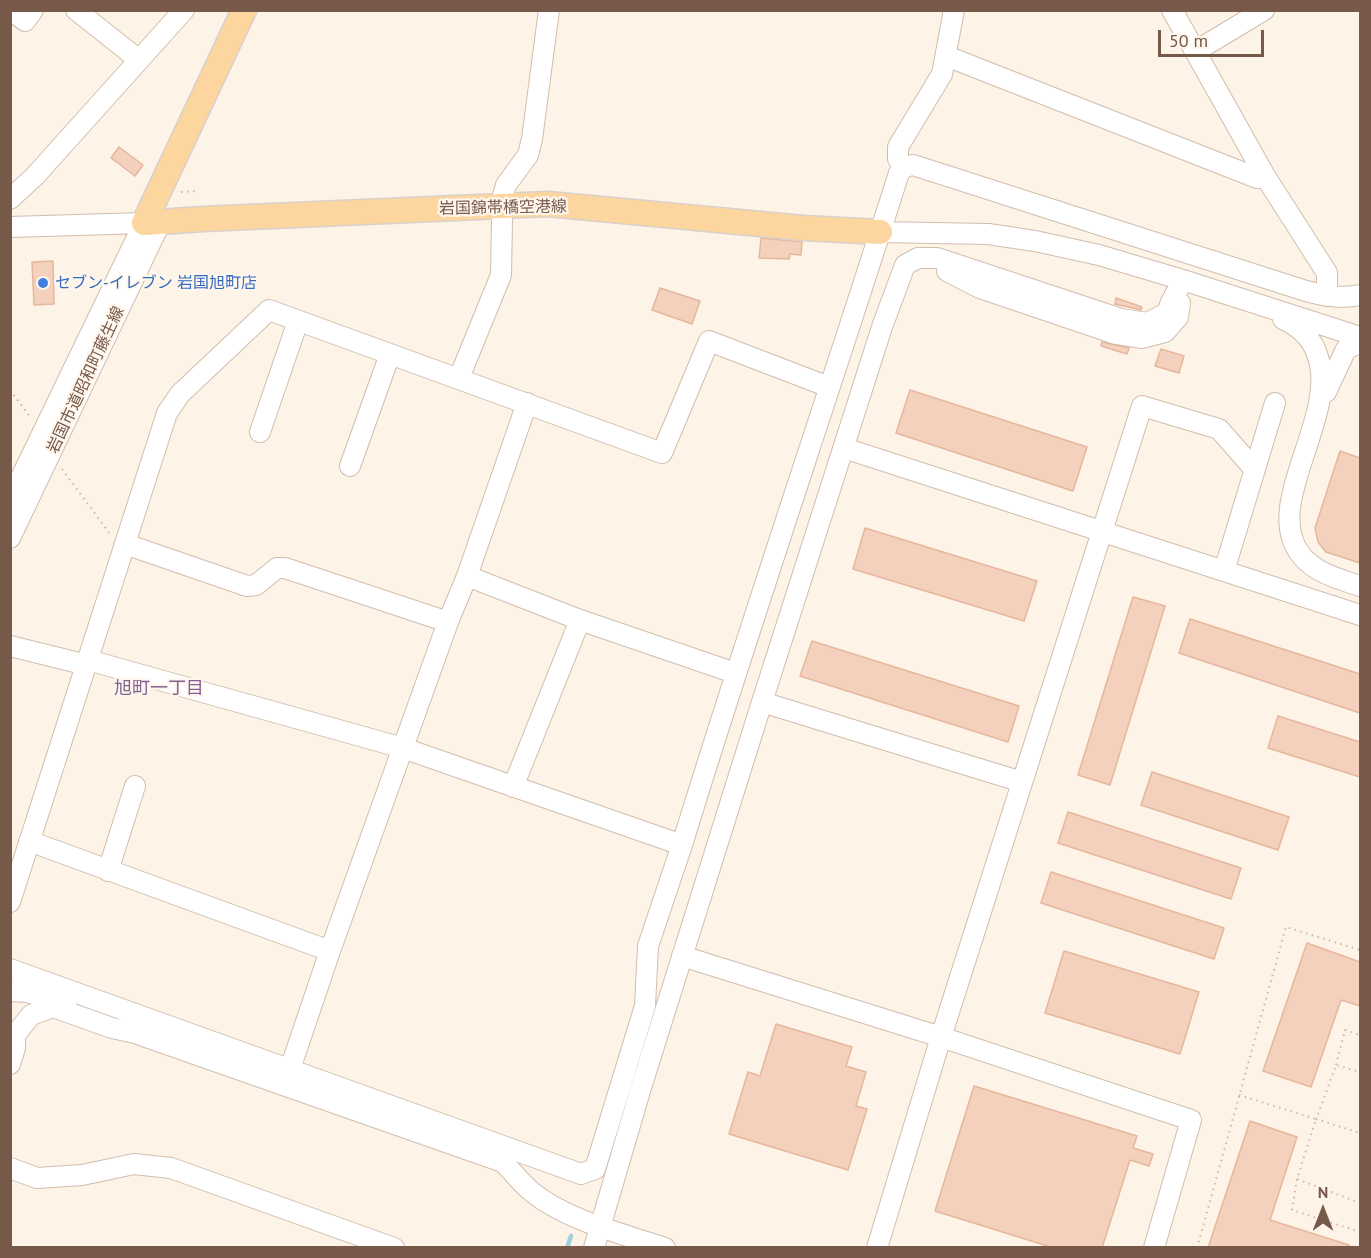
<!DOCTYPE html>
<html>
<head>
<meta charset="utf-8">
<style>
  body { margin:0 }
  #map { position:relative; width:1371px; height:1258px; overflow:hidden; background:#fdf3e6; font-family:"PT Sans",sans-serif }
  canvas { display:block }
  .frame { position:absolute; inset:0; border:12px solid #77594a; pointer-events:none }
  .north { position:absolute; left:1293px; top:1180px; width:60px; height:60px; -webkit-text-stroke:4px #fff7ed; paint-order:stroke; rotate:0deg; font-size:16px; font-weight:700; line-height:24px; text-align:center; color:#77594a }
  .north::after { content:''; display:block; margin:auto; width:21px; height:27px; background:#77594a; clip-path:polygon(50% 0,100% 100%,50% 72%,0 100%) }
  .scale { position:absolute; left:1158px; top:30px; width:106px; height:27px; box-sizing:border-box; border:3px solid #77594a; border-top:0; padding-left:8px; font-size:18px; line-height:21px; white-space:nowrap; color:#77594a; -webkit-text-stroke:4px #fff7ed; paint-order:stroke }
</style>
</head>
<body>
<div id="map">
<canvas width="1371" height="1258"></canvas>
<div class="frame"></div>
<div class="north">N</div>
<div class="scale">50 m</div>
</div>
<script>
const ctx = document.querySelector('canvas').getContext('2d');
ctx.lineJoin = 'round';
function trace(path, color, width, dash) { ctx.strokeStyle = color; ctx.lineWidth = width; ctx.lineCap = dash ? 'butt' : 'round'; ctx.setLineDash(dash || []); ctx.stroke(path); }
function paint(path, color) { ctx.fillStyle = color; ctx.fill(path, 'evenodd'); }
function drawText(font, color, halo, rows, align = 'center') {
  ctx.font = font + ' "PT Sans","Noto Sans JP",sans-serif'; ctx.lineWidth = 4.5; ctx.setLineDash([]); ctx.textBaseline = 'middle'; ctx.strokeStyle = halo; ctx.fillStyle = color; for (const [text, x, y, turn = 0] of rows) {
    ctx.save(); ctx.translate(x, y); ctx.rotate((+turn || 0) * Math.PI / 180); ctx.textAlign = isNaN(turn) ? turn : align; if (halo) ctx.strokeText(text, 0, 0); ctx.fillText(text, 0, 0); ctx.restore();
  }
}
const stream = new Path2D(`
  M 567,1248 L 571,1236`);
const building = new Path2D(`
  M 119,147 L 143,165 L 135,176 L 111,158 Z
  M 761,238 L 802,242 L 801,255 L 790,254 L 789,259 L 759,258 Z
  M 53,261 L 54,304 L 34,305 L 32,262 Z
  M 660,288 L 700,301 L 692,324 L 652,310 Z
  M 1116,298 L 1142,307 L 1141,310 L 1115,304 Z
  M 1102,342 L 1129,348 L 1127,354 L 1101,346 Z
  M 1161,349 L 1184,356 L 1179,373 L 1155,366 Z
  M 910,390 L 1087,447 L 1073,491 L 896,433 Z
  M 1340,451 L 1360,458 L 1360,563 L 1326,552 L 1318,542 L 1315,528 Z
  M 865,528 L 1037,581 L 1024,621 L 853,569 Z
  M 1133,597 L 1165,606 L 1110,785 L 1078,775 Z
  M 1190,619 L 1360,674 L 1360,713 L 1179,653 Z
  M 812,641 L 1019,706 L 1008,742 L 800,676 Z
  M 1278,716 L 1360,742 L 1360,777 L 1268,748 Z
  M 1152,772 L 1289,817 L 1278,850 L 1141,805 Z
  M 1068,812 L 1241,868 L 1231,899 L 1058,843 Z
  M 1051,872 L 1224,928 L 1214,959 L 1041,903 Z
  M 1307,943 L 1360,962 L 1360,1006 L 1341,1000 L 1311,1087 L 1263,1071 Z
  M 1064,951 L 1199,992 L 1180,1054 L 1045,1013 Z
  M 776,1024 L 852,1047 L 846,1066 L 866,1072 L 856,1106 L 867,1109 L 848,1170 L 729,1134 L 748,1072 L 760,1076 Z
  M 974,1086 L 1137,1136 L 1133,1148 L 1153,1154 L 1149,1166 L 1130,1160 L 1102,1248 L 1054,1248 L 935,1211 Z
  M 1250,1121 L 1297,1137 L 1270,1220 L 1349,1245 L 1348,1248 L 1208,1248 Z`);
const path = new Path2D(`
  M 181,192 L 196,191
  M 10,390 L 31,418
  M 62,469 L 110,534
  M 1336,1065 L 1345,1030 L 1360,1035
  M 1239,1095 L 1316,1119 L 1297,1179 L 1360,1203
  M 1316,1119 L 1360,1133
  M 1316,1120 L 1336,1065 L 1360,1072
  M 1297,1179 L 1292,1210 L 1360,1232
  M 1197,1248 L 1286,927 L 1360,950`);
const minor = new Path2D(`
  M 11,10 L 25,21 L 33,10
  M 76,10 L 139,60
  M 1172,10 L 1265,176 L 1327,273 L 1327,296
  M 1196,51 L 1264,10
  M 946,57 L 954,59 L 1257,178 L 1265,176
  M 904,167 L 898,159 L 898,147 L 942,74 L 954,10
  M 10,199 L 35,176 L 184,10
  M 10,227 L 144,223 L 10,500
  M 880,232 L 988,234 L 1035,241 L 1099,255 L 1183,280 L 1360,337
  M 947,271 L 980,288 L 1116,334 L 1141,338 L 1165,332 L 1178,317 L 1180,303
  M 1283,319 C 1300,327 1313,339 1318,357 C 1338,419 1261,505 1301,555 C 1315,573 1339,579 1360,586
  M 459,378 L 501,275 L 502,219 L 500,206 L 506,185 L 528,155 L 532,139 L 549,10
  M 1326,392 L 1346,349 L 1360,343
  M 260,432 L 298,321
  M 844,448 L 1360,615
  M 350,466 L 390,354
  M 10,538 L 161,221
  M 124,546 L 131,546 L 247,586 L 256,585 L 277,568 L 285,568 L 448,622
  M 1224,571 L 1275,403
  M 467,576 L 580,620 L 735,673
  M 10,646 L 87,665
  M 88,660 L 403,748 L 682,845 C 751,620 828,397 899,173 L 904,167 L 913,165 L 1306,291 C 1325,296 1342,299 1360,295
  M 762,702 L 1022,782
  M 513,787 L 580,620
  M 29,841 L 330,951
  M 108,871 L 135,786
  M 10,902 L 167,413 L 180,394 L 269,310 L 662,453 L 709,341 L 829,387
  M 682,956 L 941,1037 L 1191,1120 L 1154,1248
  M 10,969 L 581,1174 L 595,1169 L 645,1006 L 648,946 L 682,845
  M 10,991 L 27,992 L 66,1004
  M 10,1033 L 15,1035 L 31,1015 L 53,1007 L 112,1028 L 135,1033 L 503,1162 C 513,1172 522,1184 532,1192 C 566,1220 623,1234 665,1248
  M 10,1064 L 15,1048 L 15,1035
  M 290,1069 L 330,951 L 448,622 L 467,576 L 527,403
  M 10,1168 L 37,1178 L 82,1175 L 134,1164 L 171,1168 L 394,1248
  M 594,1248 L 640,1091 L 762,702 L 882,327 L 905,265 L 918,258 L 937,258 L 1121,319 L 1147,323 L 1167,313 L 1171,302 L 1183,280
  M 877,1248 L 941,1037 L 1142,406 L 1219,429 L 1255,470`);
const major = new Path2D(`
  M 144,223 L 203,219 L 548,204 L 803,228 L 880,232
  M 144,223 L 244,10`);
const markers = [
  [43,283,6,"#3f7fe0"]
];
const streetNames = [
  ["岩国錦帯橋空港線",503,208,-1],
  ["岩国市道昭和町藤生線",86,380,-65]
];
const shopNames = [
  ["セブン-イレブン 岩国旭町店",55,283]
];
const neighbourhoodNames = [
  ["旭町一丁目",159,689]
];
trace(stream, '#a0d2d9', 4.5);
paint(building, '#f3d1bd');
trace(building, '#e6b69d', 1.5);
trace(minor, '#d1bdae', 22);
trace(major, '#d9d1cc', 27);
trace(path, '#d8b4a0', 2, [1.5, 4.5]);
trace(minor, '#fff', 20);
trace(major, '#fcd69e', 24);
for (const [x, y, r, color] of markers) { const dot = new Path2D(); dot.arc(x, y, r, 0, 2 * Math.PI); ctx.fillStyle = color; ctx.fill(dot); trace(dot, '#fff7ed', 2); }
drawText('16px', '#77594a', '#fff7ed', streetNames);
drawText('16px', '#366cbe', '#fff7ed', shopNames, 'left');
drawText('18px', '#816294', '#fff7ed', neighbourhoodNames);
</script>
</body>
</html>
